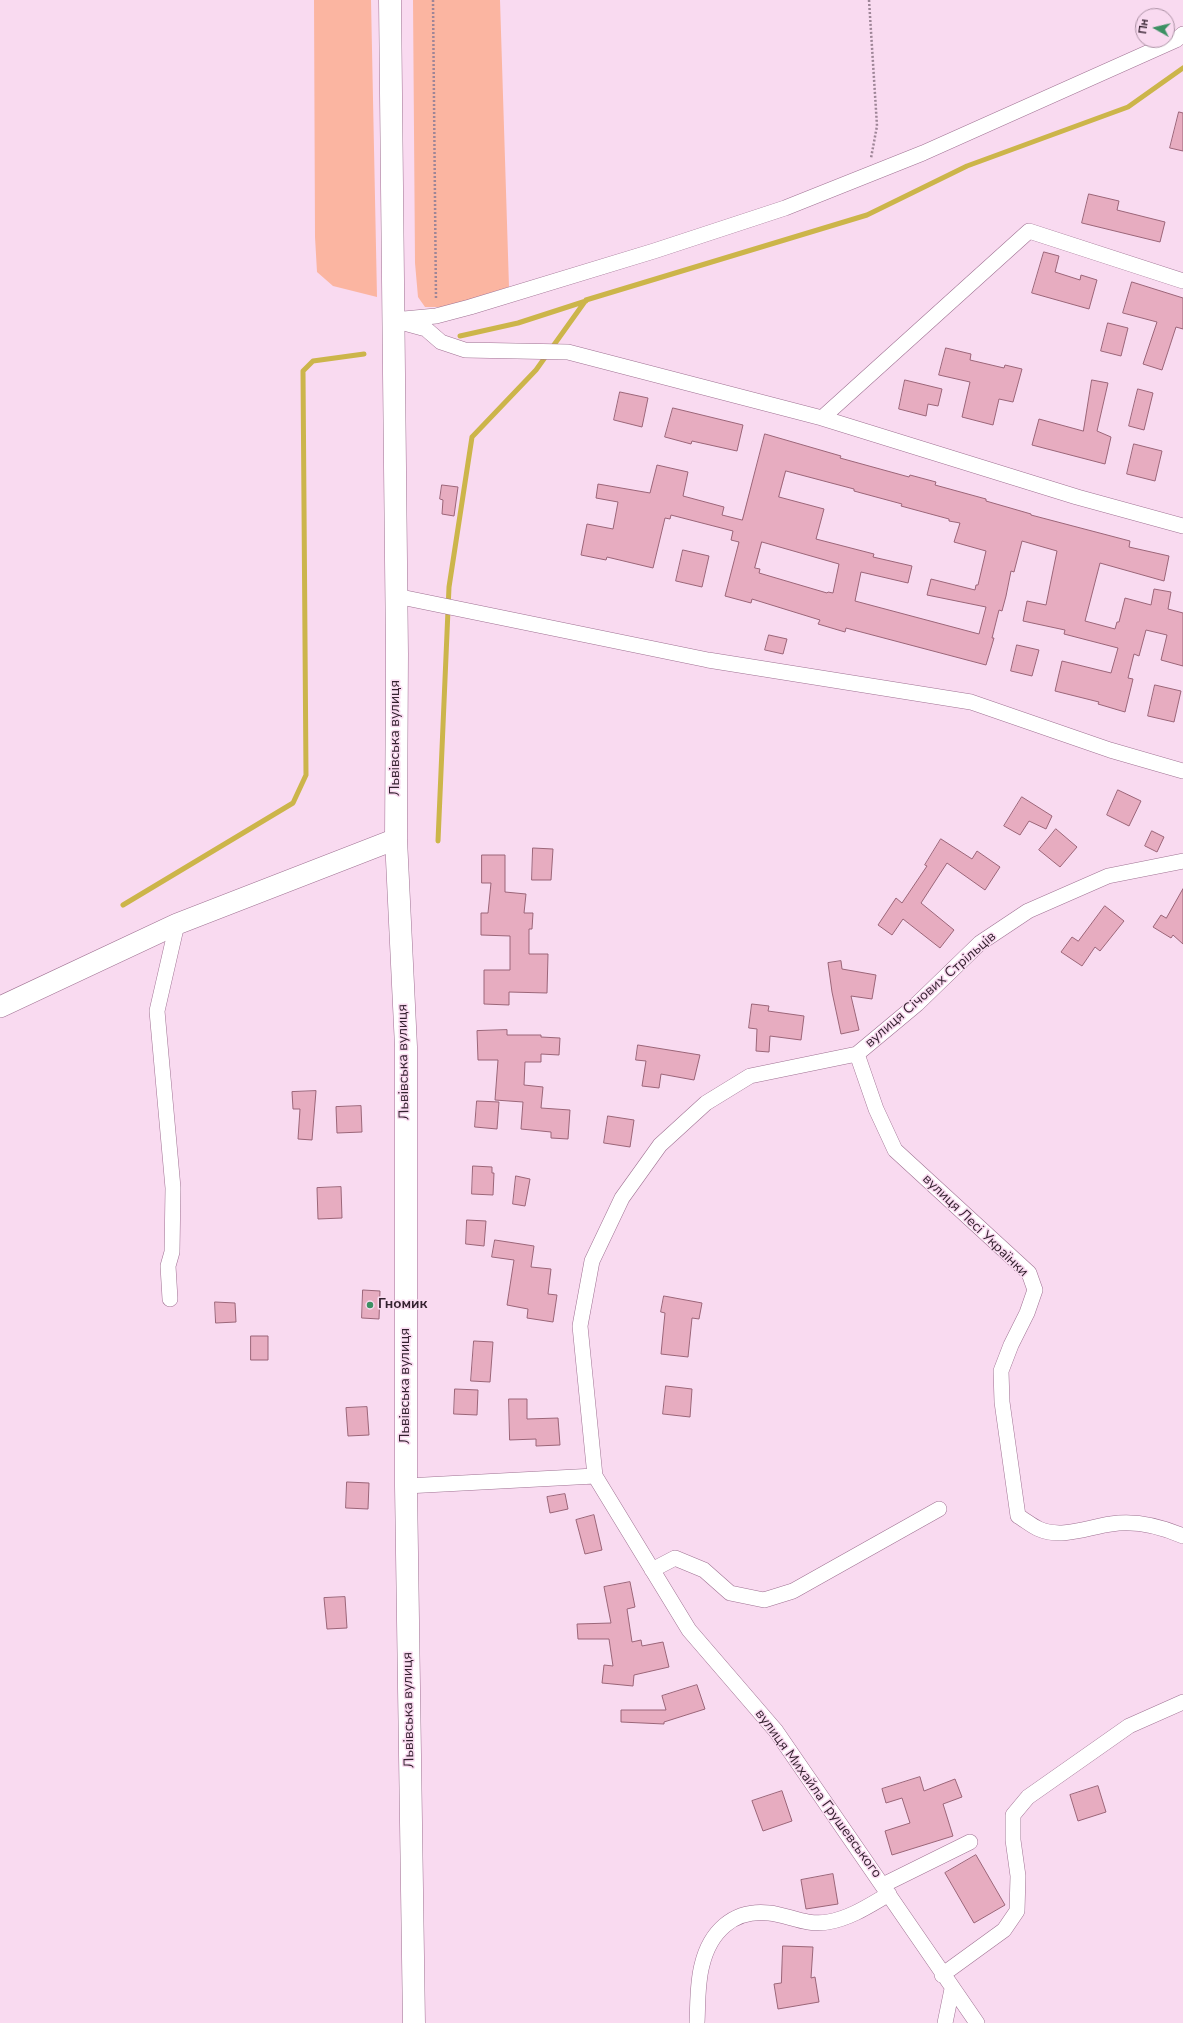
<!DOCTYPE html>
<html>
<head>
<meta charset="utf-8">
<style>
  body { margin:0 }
  #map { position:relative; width:1183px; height:2023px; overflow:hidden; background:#f9daf0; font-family:"Nunito Sans",sans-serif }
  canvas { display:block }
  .north { position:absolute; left:1135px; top:8px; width:40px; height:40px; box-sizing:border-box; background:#f9daf0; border:1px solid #aa90a3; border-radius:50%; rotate:278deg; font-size:11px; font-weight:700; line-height:16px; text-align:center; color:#34212f }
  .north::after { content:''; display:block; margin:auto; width:14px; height:18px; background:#3c9063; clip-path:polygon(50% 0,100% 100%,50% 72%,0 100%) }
</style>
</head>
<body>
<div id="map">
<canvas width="1183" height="2023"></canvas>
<div class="north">Пн</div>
</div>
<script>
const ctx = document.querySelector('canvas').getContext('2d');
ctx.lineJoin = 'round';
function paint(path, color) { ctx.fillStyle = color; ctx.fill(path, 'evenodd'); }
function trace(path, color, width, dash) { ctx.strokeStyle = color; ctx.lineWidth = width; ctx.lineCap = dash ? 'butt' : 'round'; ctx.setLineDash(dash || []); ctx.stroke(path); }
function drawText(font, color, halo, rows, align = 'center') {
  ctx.font = font + ' "Nunito Sans",sans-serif'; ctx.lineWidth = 3; ctx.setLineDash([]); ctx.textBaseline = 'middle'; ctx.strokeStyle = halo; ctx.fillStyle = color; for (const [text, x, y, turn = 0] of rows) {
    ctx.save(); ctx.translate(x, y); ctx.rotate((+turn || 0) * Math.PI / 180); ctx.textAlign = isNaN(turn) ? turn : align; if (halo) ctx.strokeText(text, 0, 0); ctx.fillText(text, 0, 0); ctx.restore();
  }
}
const green = new Path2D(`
  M 314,0 L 371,0 L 377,297 L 333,286 L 317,272 L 315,237 Z
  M 413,0 L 500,0 L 509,287 L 445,307 L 425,307 L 418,297 L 415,263 Z`);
const stream = new Path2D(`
  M 460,336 L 518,323 L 586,301
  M 438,841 L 449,587 L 472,437 L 536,370 L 586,300 L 867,215 L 967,166 L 1128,107 L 1183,68
  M 123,905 L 293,803 L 306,775 L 303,371 L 313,361 L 364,354`);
const building = new Path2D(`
  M 1179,112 L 1183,113 L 1183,151 L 1170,148 Z
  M 1089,194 L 1119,201 L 1117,210 L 1165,222 L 1160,242 L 1082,223 Z
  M 1044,252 L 1059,256 L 1055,272 L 1080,280 L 1081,275 L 1097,280 L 1089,309 L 1032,293 Z
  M 1132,282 L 1183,298 L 1183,329 L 1176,327 L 1162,370 L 1143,364 L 1157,322 L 1123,313 Z
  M 1108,323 L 1128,328 L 1121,356 L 1101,351 Z
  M 946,348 L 971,354 L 970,360 L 1004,368 L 1005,365 L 1022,369 L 1013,402 L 999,399 L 993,425 L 962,417 L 970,382 L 939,375 Z
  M 905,380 L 942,389 L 938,406 L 928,404 L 926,416 L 899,409 Z
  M 1092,380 L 1108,383 L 1097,431 L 1111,437 L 1105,464 L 1032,445 L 1039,419 L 1083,431 Z
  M 1138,389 L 1153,393 L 1144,430 L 1129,426 Z
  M 620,392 L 648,398 L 642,427 L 614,420 Z
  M 673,408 L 743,425 L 737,451 L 692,441 L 691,444 L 665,437 Z
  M 765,434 L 841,456 L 840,458 L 909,477 L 910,475 L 936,482 L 935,485 L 986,499 L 986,501 L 1031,514 L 1031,515 L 1130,541 L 1129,547 L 1169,556 L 1164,581 L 1100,563 L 1085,621 L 1115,629 L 1117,622 L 1119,622 L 1125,598 L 1151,605 L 1154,589 L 1171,592 L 1168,609 L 1183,613 L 1183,666 L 1161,660 L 1167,635 L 1146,630 L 1139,656 L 1134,654 L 1128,678 L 1133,679 L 1125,712 L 1098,704 L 1099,702 L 1055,691 L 1062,661 L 1111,673 L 1118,648 L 1064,634 L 1065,630 L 1023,621 L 1027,601 L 1046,605 L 1057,551 L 1022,541 L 1014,572 L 1011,571 L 1006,596 L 1002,611 L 999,610 L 992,638 L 994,638 L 986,665 L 846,628 L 845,632 L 818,624 L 820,620 L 752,599 L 751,603 L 725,596 L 739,542 L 731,540 L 733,531 L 671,515 L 670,519 L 665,518 L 653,568 L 607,557 L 606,560 L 581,555 L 587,524 L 613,529 L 618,502 L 596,498 L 598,484 L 650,493 L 657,465 L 688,472 L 683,496 L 724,507 L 722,515 L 742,520 ZM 786,471 L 854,489 L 854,491 L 902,504 L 901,506 L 949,519 L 949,521 L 960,523 L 954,542 L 986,551 L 978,585 L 976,585 L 975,590 L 931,579 L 927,595 L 986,607 L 979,634 L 855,601 L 861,572 L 908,583 L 912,566 L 873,557 L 874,554 L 816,539 L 824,509 L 779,497 ZM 762,542 L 839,564 L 833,593 L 828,592 L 827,593 L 759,573 L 760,569 L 755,568 Z
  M 1134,444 L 1162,451 L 1155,481 L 1127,474 Z
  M 442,485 L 458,487 L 454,516 L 442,514 L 443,500 L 440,499 Z
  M 683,550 L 709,556 L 702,587 L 676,581 Z
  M 769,635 L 787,639 L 783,654 L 765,650 Z
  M 1017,645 L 1039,650 L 1032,676 L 1011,671 Z
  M 1155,685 L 1181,691 L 1174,722 L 1148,716 Z
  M 1118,790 L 1141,801 L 1129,826 L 1107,815 Z
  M 1022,797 L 1052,816 L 1046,829 L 1029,821 L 1020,835 L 1004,826 Z
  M 1056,829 L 1077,847 L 1060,867 L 1039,850 Z
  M 1152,831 L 1164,837 L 1157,852 L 1145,846 Z
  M 941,839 L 972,859 L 977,851 L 1000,867 L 985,890 L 947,863 L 921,903 L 954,930 L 940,948 L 903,919 L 892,935 L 878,925 L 896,898 L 902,903 L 927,866 L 925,865 Z
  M 533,848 L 553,849 L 551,880 L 532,880 Z
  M 482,855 L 505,855 L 505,892 L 526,894 L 524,913 L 533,913 L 532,929 L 529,929 L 529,954 L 548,954 L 547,993 L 509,992 L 509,1005 L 484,1004 L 484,970 L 510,970 L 510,936 L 481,935 L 481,913 L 488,913 L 491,883 L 482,883 Z
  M 1183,889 L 1183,944 L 1173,935 L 1171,938 L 1153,927 L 1161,915 L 1166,918 Z
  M 1105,906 L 1124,921 L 1100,951 L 1095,947 L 1082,966 L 1061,952 L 1072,937 L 1078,941 Z
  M 841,961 L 842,969 L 876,975 L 872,999 L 851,996 L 859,1030 L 841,1034 L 832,992 L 828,963 Z
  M 752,1004 L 769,1006 L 768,1011 L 804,1016 L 801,1040 L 770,1036 L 769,1052 L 756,1051 L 757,1029 L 749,1028 Z
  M 507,1030 L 507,1035 L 541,1035 L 541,1037 L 560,1038 L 559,1055 L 541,1054 L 541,1062 L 525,1062 L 524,1085 L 543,1087 L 541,1108 L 570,1110 L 568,1139 L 551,1138 L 551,1132 L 521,1129 L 523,1102 L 495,1100 L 498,1060 L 478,1060 L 477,1031 Z
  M 638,1045 L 700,1055 L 694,1080 L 661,1074 L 659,1088 L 642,1086 L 646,1061 L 636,1060 Z
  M 316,1091 L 312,1140 L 298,1139 L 300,1109 L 293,1109 L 292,1092 Z
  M 477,1101 L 499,1102 L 497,1129 L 475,1127 Z
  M 361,1106 L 362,1132 L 337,1133 L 336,1107 Z
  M 608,1116 L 634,1120 L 630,1147 L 604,1143 Z
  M 473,1166 L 492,1167 L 492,1173 L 494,1173 L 493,1195 L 472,1194 Z
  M 516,1176 L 530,1179 L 525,1206 L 513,1204 Z
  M 341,1187 L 342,1218 L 318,1219 L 317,1188 Z
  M 467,1220 L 486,1221 L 484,1246 L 466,1244 Z
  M 495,1240 L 534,1246 L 531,1267 L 551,1269 L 548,1294 L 557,1295 L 553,1322 L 527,1318 L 528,1309 L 507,1305 L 514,1260 L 492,1257 Z
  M 363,1290 L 380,1291 L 379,1319 L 362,1318 Z
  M 664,1296 L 702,1303 L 699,1319 L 692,1318 L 688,1357 L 661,1354 L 665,1313 L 661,1312 Z
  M 215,1302 L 235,1303 L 236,1322 L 216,1323 Z
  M 251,1336 L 268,1336 L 268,1360 L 251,1360 Z
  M 474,1341 L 493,1342 L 490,1382 L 471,1381 Z
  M 666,1386 L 692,1389 L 690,1417 L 663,1414 Z
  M 455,1389 L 478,1390 L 477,1415 L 454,1414 Z
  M 509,1399 L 527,1399 L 527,1419 L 558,1418 L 560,1445 L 536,1446 L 536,1439 L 510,1440 Z
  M 367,1407 L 369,1435 L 348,1436 L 346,1408 Z
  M 347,1482 L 369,1483 L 368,1509 L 346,1508 Z
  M 565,1494 L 568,1509 L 550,1513 L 547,1497 Z
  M 594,1515 L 602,1550 L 585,1554 L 576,1520 Z
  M 630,1582 L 635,1607 L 627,1609 L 632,1642 L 641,1640 L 642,1646 L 663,1642 L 669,1667 L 634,1675 L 633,1686 L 602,1683 L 604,1665 L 613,1666 L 609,1639 L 578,1639 L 577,1624 L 611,1623 L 604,1587 Z
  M 345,1597 L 347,1628 L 327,1629 L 324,1598 Z
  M 697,1685 L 705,1709 L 664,1722 L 664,1724 L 621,1722 L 621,1710 L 666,1710 L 662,1696 Z
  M 920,1777 L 924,1791 L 955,1779 L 962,1797 L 943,1804 L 953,1836 L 892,1855 L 885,1831 L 910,1823 L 902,1798 L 886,1803 L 882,1789 Z
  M 1098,1786 L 1106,1812 L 1078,1821 L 1070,1795 Z
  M 782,1791 L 792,1821 L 763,1831 L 752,1801 Z
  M 976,1855 L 1005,1905 L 974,1923 L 945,1873 Z
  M 833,1874 L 838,1904 L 806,1909 L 801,1880 Z
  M 783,1946 L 813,1947 L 811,1978 L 815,1977 L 819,2002 L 778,2009 L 774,1984 L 781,1983 Z`);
const path = new Path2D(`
  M 433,0 L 436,300
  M 869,0 L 877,126 L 871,158`);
const street = new Path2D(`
  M 1183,34 L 1176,40 L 923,153 L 785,208 L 654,251 L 470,307 L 436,316 L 393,320 L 426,329 L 441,342 L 465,350 L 568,352 L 822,418 L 1077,497 L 1183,526
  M 822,418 L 1029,231 L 1183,281
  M 396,596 L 708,660 L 971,702 L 1110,750 L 1183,771
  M 857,1054 L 876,1109 L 895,1150 L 1029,1273 L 1035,1290 L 1027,1313 L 1011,1345 L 1001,1371 L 1002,1402 L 1018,1516 C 1025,1520 1032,1526 1039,1529 C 1062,1539 1088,1527 1111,1524 C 1135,1520 1162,1527 1183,1536
  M 170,1299 L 168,1266 L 172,1252 L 173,1188 L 157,1011 L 177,924
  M 595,1476 L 580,1326 L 592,1261 L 622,1198 L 660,1145 L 706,1103 L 750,1076 L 857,1054 L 917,1004 L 980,943 L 1028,911 L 1108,876 L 1183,861
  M 406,1486 L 595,1476 L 689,1630 L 776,1731 L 977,2023
  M 652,1570 L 675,1558 L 704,1570 L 730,1593 L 764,1600 L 793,1591 L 939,1509
  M 883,1885 L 970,1842
  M 942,1975 L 1004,1930 L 1017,1911 L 1018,1876 L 1013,1840 L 1013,1815 L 1028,1797 L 1129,1726 L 1183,1702
  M 697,2023 C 698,2004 697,1984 702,1965 C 710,1932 733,1909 769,1913 C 789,1915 806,1926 828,1922 C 851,1918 870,1905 889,1894
  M 945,2023 L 952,1989`);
const secondary = new Path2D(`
  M 0,1007 L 177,924 L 396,839`);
const primary = new Path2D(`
  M 390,0 L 397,653 L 396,839 L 406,1047 L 406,1486 L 414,2023`);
const markers = [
  [370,1305,4,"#3c9063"]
];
const streetNames = [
  ["Львівська вулиця",396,738,-90],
  ["вулиця Січових Стрільців",931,990,-41],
  ["Львівська вулиця",404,1062,-91],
  ["вулиця Лесі Українки",975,1226,44],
  ["Львівська вулиця",406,1386,-90],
  ["Львівська вулиця",409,1710,-91],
  ["вулиця Михайла Грушевського",818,1794,54]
];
const poiNames = [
  ["Гномик",378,1305]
];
paint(green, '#fbb5a1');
trace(stream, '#ccb54a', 5);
paint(building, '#e7acc0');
trace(building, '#9b6578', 1);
trace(street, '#9f7192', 16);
trace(secondary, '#9f7192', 22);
trace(primary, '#9f7192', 23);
trace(path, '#9e8597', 2.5, [2, 2]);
trace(street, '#fff', 15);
trace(secondary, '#fff', 21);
trace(primary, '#fff', 22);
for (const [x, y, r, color] of markers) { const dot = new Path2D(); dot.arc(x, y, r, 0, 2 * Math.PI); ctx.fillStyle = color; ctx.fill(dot); trace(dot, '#f9daf0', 1.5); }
drawText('14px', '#34212f', '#f9daf0', streetNames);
drawText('bold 14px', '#34212f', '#f9daf0', poiNames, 'left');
</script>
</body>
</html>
